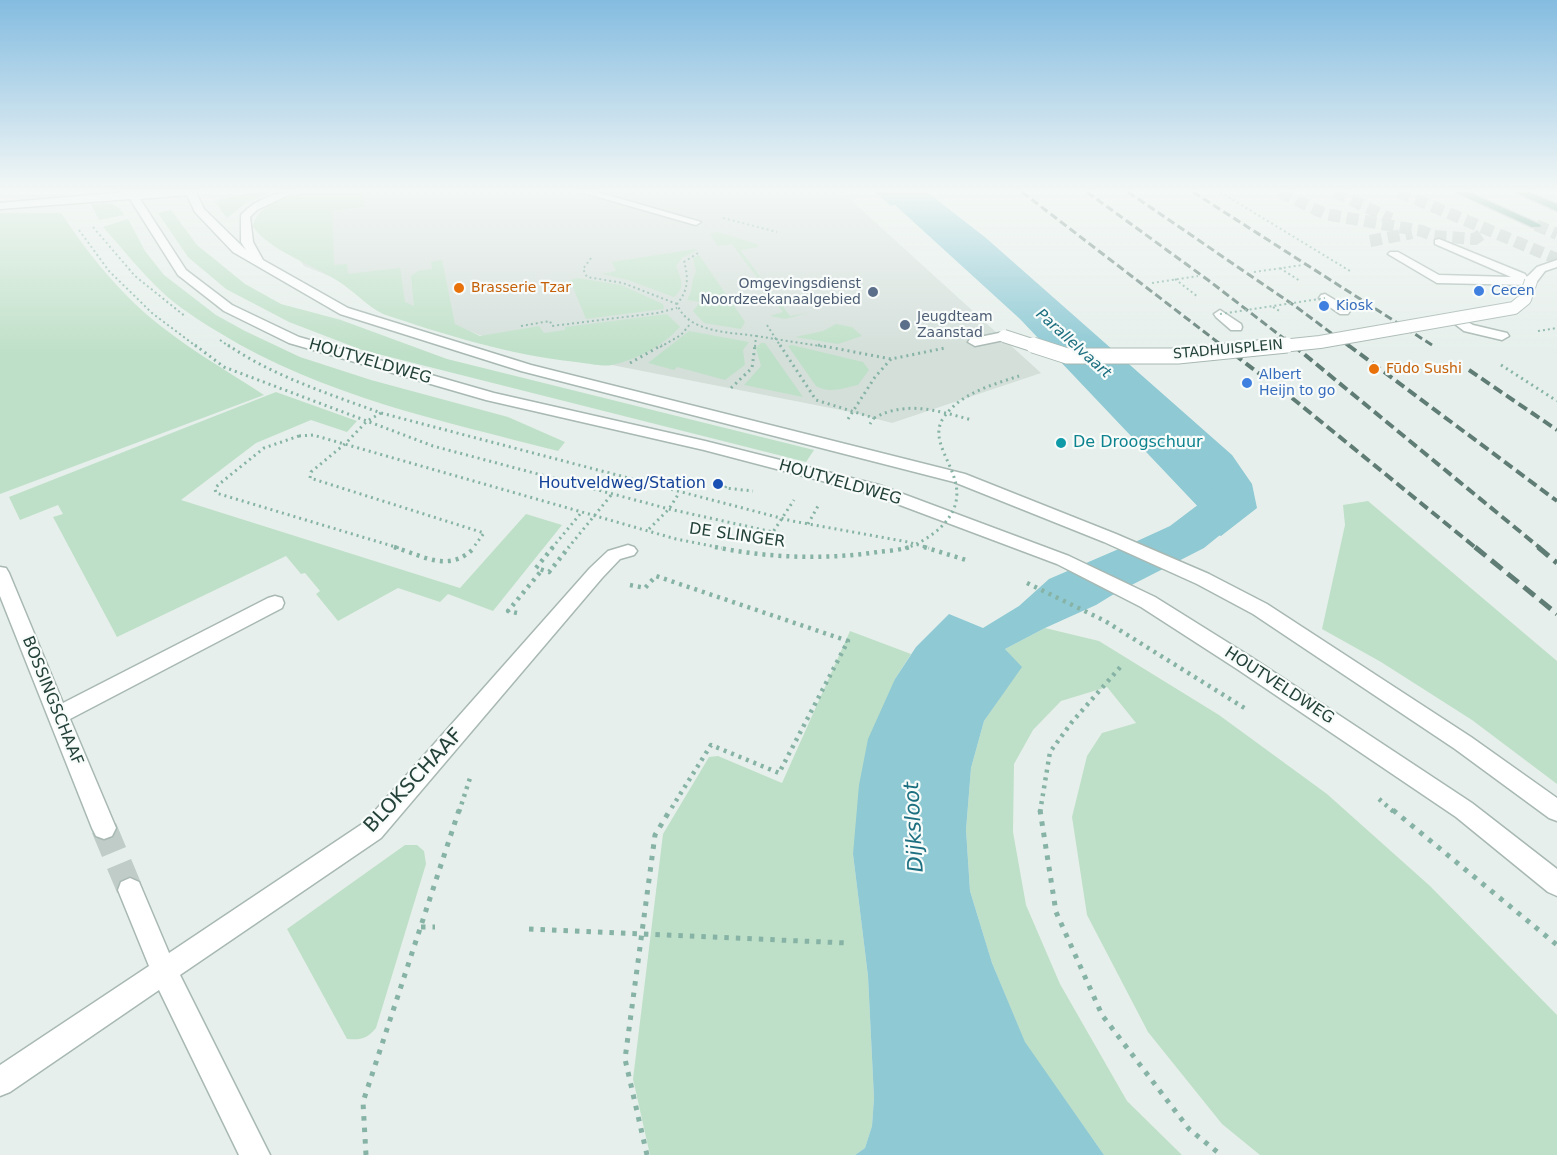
<!DOCTYPE html>
<html>
<head>
<meta charset="utf-8">
<style>
  body { margin:0 }
  canvas { display:block; background:#e6efeb }
</style>
</head>
<body>
<canvas width="1557" height="1155"></canvas>
<script>
const ctx = document.querySelector('canvas').getContext('2d');
ctx.lineJoin = 'round';
function paint(path, color) { ctx.fillStyle = color; ctx.fill(path, 'evenodd'); }
function trace(path, color, width, dash) { ctx.strokeStyle = color; ctx.lineWidth = width; ctx.lineCap = dash ? 'butt' : 'round'; ctx.setLineDash(dash || []); ctx.stroke(path); }
function drawText(font, color, halo, rows, align = 'center') {
  ctx.font = font + ' "DejaVu Sans",sans-serif'; ctx.lineWidth = 4.5; ctx.setLineDash([]); ctx.textBaseline = 'middle'; ctx.strokeStyle = halo; ctx.fillStyle = color; for (const [text, x, y, turn = 0] of rows) {
    ctx.save(); ctx.translate(x, y); ctx.rotate((+turn || 0) * Math.PI / 180); ctx.textAlign = isNaN(turn) ? turn : align; if (halo) ctx.strokeText(text, 0, 0); ctx.fillText(text, 0, 0); ctx.restore();
  }
}
const built = new Path2D(`
  M 320,192 L 842,192 L 1041,373 L 892,423 L 851,412 L 500,343 L 304,266 L 272,222 Z`);
const green = new Path2D(`
  M 251,192 L 273,192 L 246,203 L 227,218 L 214,201 Z
  M 304,192 L 362,192 L 364,207 L 332,211 L 334,265 L 347,264 L 348,274 L 400,268 L 405,302 L 414,306 L 411,276 L 418,271 L 432,269 L 431,262 L 442,260 L 455,324 L 480,336 L 539,326 L 544,333 L 565,330 L 565,327 L 667,314 L 680,327 C 663,346 638,359 612,365 C 602,367 587,363 576,362 C 509,355 446,335 383,314 C 367,306 356,293 341,283 C 315,265 273,253 253,227 C 256,205 286,198 304,192 Z
  M 111,203 L 119,208 L 124,215 L 99,220 L 91,204 Z
  M 171,210 L 197,245 L 245,284 L 281,304 L 341,320 L 447,359 L 814,450 L 806,462 L 362,350 L 289,322 L 226,289 L 188,257 L 158,213 Z
  M 0,213 L 61,213 C 85,249 113,285 146,314 C 182,345 224,369 264,395 L 0,494 Z
  M 128,219 L 145,251 L 164,275 L 216,315 L 245,331 L 300,357 L 371,380 L 508,417 L 565,442 L 558,451 C 442,421 323,396 220,333 C 200,321 178,307 161,291 C 140,271 122,248 103,227 Z
  M 717,232 L 757,244 L 758,247 L 740,250 L 790,316 L 808,313 L 785,319 L 770,316 L 783,312 L 732,244 L 718,246 L 710,234 Z
  M 696,249 L 697,250 L 682,258 L 676,266 C 681,279 686,287 674,297 L 628,280 L 602,274 L 616,271 L 612,262 Z
  M 699,255 L 745,322 L 741,329 L 704,323 L 693,311 L 700,302 L 687,300 C 693,291 691,281 696,271 L 693,258 Z
  M 578,278 L 621,285 L 663,304 L 664,309 L 586,319 L 570,280 Z
  M 836,324 L 852,327 L 862,336 L 838,344 L 795,337 L 823,331 Z
  M 689,331 L 749,342 L 743,350 L 745,365 L 725,380 L 677,367 L 674,370 L 648,363 Z
  M 761,343 L 765,343 L 803,397 L 744,385 L 761,366 L 756,348 Z
  M 792,345 L 863,362 L 869,370 L 858,385 C 844,388 829,394 816,386 L 788,346 Z
  M 276,392 L 357,421 L 347,432 L 311,420 L 256,443 L 181,500 L 460,588 L 526,514 L 562,525 L 493,611 L 448,594 L 440,602 L 398,588 L 338,621 L 316,594 L 320,591 L 305,573 L 301,574 L 286,556 L 117,637 L 53,517 L 63,514 L 58,505 L 20,520 L 9,497 Z
  M 1368,501 L 1557,661 L 1557,784 L 1472,720 L 1381,662 L 1322,629 L 1345,525 L 1343,505 Z
  M 1045,628 L 1099,641 L 1219,715 L 1327,794 L 1430,886 L 1557,1015 L 1557,1155 L 1260,1155 L 1222,1124 L 1148,1032 L 1087,915 L 1072,817 L 1087,756 L 1102,733 L 1136,723 L 1107,687 L 1061,701 L 1033,730 L 1014,764 L 1013,832 L 1026,905 L 1060,984 L 1127,1101 L 1182,1155 L 1104,1155 L 1025,1043 L 992,963 L 970,891 L 966,830 L 971,768 L 984,721 L 1021,667 L 1005,649 Z
  M 850,631 L 911,654 L 895,679 L 853,854 L 868,976 L 874,1098 L 872,1126 L 865,1148 L 855,1155 L 650,1155 L 633,1079 L 663,834 L 709,757 L 718,756 L 782,783 Z
  M 405,845 L 417,845 L 424,851 L 426,864 L 376,1028 C 367,1039 361,1040 347,1039 L 287,929 Z`);
const water = new Path2D(`
  M 875,192 L 927,192 L 986,238 L 1232,455 L 1252,484 L 1257,508 L 1221,536 L 1216,534 L 1186,549 L 1164,533 L 1204,513 L 1020,319 L 895,205 L 891,206 Z
  M 1135,542 L 1168,561 L 1096,605 L 1045,628 L 1005,649 L 1022,667 L 984,721 L 971,768 L 966,830 L 970,891 L 992,963 L 1025,1042 L 1104,1155 L 855,1155 L 865,1148 L 872,1126 L 874,1098 L 868,976 L 853,854 L 859,785 L 868,739 L 895,679 L 916,647 L 949,614 L 983,628 L 1019,606 L 1049,579 Z`);
const canal = new Path2D(`
  M 1226,484 L 1242,489 L 1249,499 L 1248,507 L 1241,518 L 1204,548 L 1112,595 L 1094,600 L 1076,595 L 1069,582 L 1076,569 L 1170,526 L 1203,501 L 1210,489 Z`);
const minorTunnelFar1 = new Path2D(`
  M 1280,192 L 1325,214 L 1422,231 L 1434,236 L 1475,239 L 1487,230
  M 1335,192 L 1391,219
  M 1399,192 L 1557,259
  M 1370,241 L 1412,233`);
const minorTunnel = new Path2D(`
  M 104,828 L 130,890`);
const majorTunnel = new Path2D(`
  M 1536,225 L 1557,234`);
const pathFar3 = new Path2D(`
  M 1220,192 L 1350,271
  M 723,218 L 777,232
  M 93,227 L 135,276 L 186,317
  M 79,230 L 109,271 L 152,313 L 197,347
  M 698,253 L 684,262 C 689,278 688,291 677,304 C 688,333 730,332 756,336 L 755,347
  M 591,258 L 583,269 L 587,277 L 623,283 L 677,304
  M 1280,268 L 1300,281
  M 1254,272 L 1303,265
  M 1175,279 L 1198,297
  M 1152,283 L 1198,276
  M 1273,307 L 1281,312
  M 767,325 L 781,347
  M 521,326 L 550,321 L 552,326 L 657,313 L 677,308
  M 1538,331 L 1557,328
  M 756,336 L 826,347
  M 220,340 L 230,347
  M 660,347 L 681,335 L 691,323`);
const pathFar2 = new Path2D(`
  M 195,345 L 224,367 L 433,446 L 669,509 L 773,532 L 794,500
  M 228,345 C 273,376 329,394 381,413 L 792,521 L 908,542 L 929,548
  M 780,345 L 816,400 L 874,418 L 870,424
  M 818,345 L 891,359 L 945,348
  M 630,363 L 662,345
  M 1501,365 L 1557,401
  M 731,388 L 752,368 L 755,345
  M 381,413 L 367,421 L 346,443 L 311,472 L 310,478 L 484,533 L 473,548
  M 874,418 C 907,400 938,411 972,420
  M 848,419 L 875,377 L 891,359
  M 299,436 L 264,448 L 218,485 L 215,489 L 216,493 L 399,548
  M 726,486 L 725,488 L 753,491
  M 808,524 L 818,506
  M 649,529 L 669,509 L 679,493
  M 552,548 L 581,513
  M 568,548 L 612,494`);
const pathFar1 = new Path2D(`
  M 394,547 C 424,556 449,574 475,547
  M 553,547 L 536,568 L 549,572 L 569,547
  M 924,547 L 966,560
  M 1027,583 L 1105,621 L 1246,709
  M 630,585 L 645,588 L 656,576 L 848,641 L 779,773 L 711,745 L 669,812
  M 517,613 L 508,611 L 542,570
  M 1379,799 L 1394,812
  M 459,812 L 471,775
  M 1040,812 L 1050,752 L 1072,722 L 1122,665`);
const path = new Path2D(`
  M 1040,810 L 1056,912 L 1102,1015 L 1189,1129 L 1221,1155
  M 1393,810 L 1557,945
  M 421,927 L 435,927
  M 529,929 L 847,943
  M 366,1155 L 363,1102 L 459,810
  M 647,1155 L 625,1059 L 655,835 L 670,810`);
const minor = new Path2D(`
  M 126,192 L 196,192 L 204,209 L 246,250 L 241,242 L 241,215 C 254,200 276,192 295,192 L 257,210 L 250,217 L 253,242 L 263,260 L 348,308 L 531,365 L 965,474 L 1116,534 L 1209,574 L 1267,604 L 1471,737 L 1557,798 L 1557,821 L 1549,818 L 1455,749 L 1253,614 L 1197,584 L 1104,542 L 954,482 L 521,371 L 340,314 L 233,252 L 195,212 L 187,195 L 140,199 L 186,270 L 232,305 L 299,337 L 494,393 L 705,441 L 879,485 L 1069,556 L 1155,597 L 1251,657 L 1472,803 L 1557,869 L 1557,896 L 1548,892 L 1456,817 L 1237,669 L 1141,607 L 1057,564 L 868,493 L 704,450 L 486,400 L 289,343 L 224,311 L 178,275 L 130,199 L 0,209 L 0,203 Z
  M 581,192 L 597,192 L 701,222 L 696,225 L 692,224 Z
  M 1439,239 L 1525,274 L 1527,277 L 1537,267 L 1557,260 L 1557,267 L 1545,271 L 1535,284 L 1531,285 L 1437,283 L 1388,254 L 1390,252 L 1398,252 L 1439,275 L 1511,277 L 1435,244 L 1435,240 Z
  M 1325,294 L 1348,308 L 1350,311 L 1348,314 L 1340,314 L 1321,301 L 1319,298 L 1321,295 Z
  M 1220,310 L 1241,324 L 1242,327 L 1241,330 L 1231,330 L 1216,317 L 1214,314 Z
  M 1453,314 L 1473,325 L 1507,333 L 1509,336 L 1502,340 L 1464,331 L 1447,318 Z
  M 1004,332 L 1011,336 L 1009,339 L 975,346 L 968,342 L 970,339 Z
  M 628,545 L 634,547 L 637,551 L 634,555 L 620,559 L 602,578 L 381,838 L 180,975 L 270,1155 L 239,1155 L 159,990 L 10,1092 L 0,1096 L 0,1065 L 149,966 L 118,890 L 121,882 L 130,878 L 139,882 L 169,953 L 365,822 L 590,568 L 608,551 Z
  M 0,567 L 6,568 L 9,573 L 63,703 L 268,598 L 275,596 L 282,598 L 284,603 L 282,608 L 70,719 L 116,828 L 112,836 L 104,839 L 96,836 L 92,828 L 0,596 Z`);
const major = new Path2D(`
  M 1455,192 L 1468,192 L 1541,225 L 1540,227 L 1532,227 Z
  M 1515,192 L 1528,192 L 1557,204 L 1557,211 Z`);
const railFar2 = new Path2D(`
  M 1022,192 L 1224,347
  M 1087,192 L 1208,280 L 1295,347
  M 1128,192 L 1295,306 L 1350,347
  M 1193,192 L 1432,345`);
const railFar1 = new Path2D(`
  M 1222,345 L 1261,375
  M 1293,345 L 1540,548
  M 1348,345 L 1557,501
  M 1469,370 L 1557,430
  M 1292,398 L 1476,548`);
const rail = new Path2D(`
  M 1475,547 L 1557,614
  M 1538,547 L 1557,563`);
const pathBridgeFar2 = new Path2D(`
  M 1220,314 L 1325,298`);
const pathBridgeFar1 = new Path2D(`
  M 299,436 L 313,435 L 676,539 L 722,548
  M 905,548 C 917,545 932,536 941,527 C 985,483 921,449 944,417 C 961,393 992,385 1019,376`);
const pathBridge = new Path2D(`
  M 715,547 C 768,558 824,560 878,552 C 888,551 900,550 910,547`);
const minorBridgeFar1 = new Path2D(`
  M 1004,336 L 1038,347
  M 1272,347 L 1320,342 L 1514,308 L 1525,299 L 1531,281`);
const minorBridge = new Path2D(`
  M 1033,345 L 1067,356 L 1178,356 L 1287,345`);
const markers = [
  [459,288,6,"#e8710a"],
  [1479,291,6,"#3f7fe0"],
  [873,292,6,"#5c6f8a"],
  [1324,306,6,"#3f7fe0"],
  [905,325,6,"#5c6f8a"],
  [1374,369,6,"#e8710a"],
  [1247,383,6,"#3f7fe0"],
  [1061,443,6,"#0f9aa8"],
  [718,484,6,"#1a4fb4"]
];
const farServicenames = [
  ["Omgevingsdienst",861,284],
  ["Noordzeekanaalgebied",861,300],
  ["Jeugdteam",917,317,"left"],
  ["Zaanstad",917,333,"left"]
];
const farFoodnames = [
  ["Brasserie Tzar",471,288],
  ["Fūdo Sushi",1386,369]
];
const farShopnames = [
  ["Cecen",1491,291],
  ["Kiosk",1336,306],
  ["Albert",1259,375],
  ["Heijn to go",1259,391]
];
const farStreetnames = [
  ["STADHUISPLEIN",1228,350,-5]
];
const farWaternames = [
  ["Parallelvaart",1073,344,42]
];
const streetNames = [
  ["HOUTVELDWEG",370,362,16],
  ["HOUTVELDWEG",840,483,16],
  ["DE SLINGER",737,536,8],
  ["HOUTVELDWEG",1279,686,33],
  ["BOSSINGSCHAAF",52,701,68]
];
const cultureNames = [
  ["De Droogschuur",1073,443]
];
const transitNames = [
  ["Houtveldweg/Station",706,484]
];
const nearStreetnames = [
  ["BLOKSCHAAF",414,781,-47]
];
const nearWaternames = [
  ["Dijksloot",915,827,-93]
];
paint(built, '#d4dfda');
paint(green, '#bfe0c8');
paint(water, '#8ec9d4');
paint(canal, '#8ec9d4');
trace(minorTunnelFar1, '#bfccc8', 12, [12, 6]);
trace(minorTunnel, '#bfccc8', 26, [26, 13]);
trace(majorTunnel, '#bfccc8', 12, [12, 6]);
trace(minor, '#a8b8b2', 3);
trace(major, '#c2cac8', 3);
trace(pathFar3, '#86b3a5', 2, [2, 3]);
trace(pathFar2, '#86b3a5', 3, [2, 4]);
trace(pathFar1, '#86b3a5', 4.5, [3, 5]);
trace(path, '#86b3a5', 5, [4.5, 7]);
paint(minor, '#fff');
paint(major, '#6aa596');
trace(railFar2, '#5f7d75', 3, [8, 4]);
trace(railFar1, '#5f7d75', 4, [10, 5]);
trace(rail, '#5f7d75', 5, [14, 7]);
trace(minorBridgeFar1, '#a8b8b2', 14, []);
trace(minorBridge, '#a8b8b2', 17, []);
trace(pathBridgeFar2, '#86b3a5', 2, [2, 3]);
trace(pathBridgeFar1, '#86b3a5', 3, [2, 4]);
trace(pathBridge, '#86b3a5', 4.5, [3, 5]);
trace(minorBridgeFar1, '#fff', 12);
trace(minorBridge, '#fff', 15);
const sky = ctx.createLinearGradient(0, 0, 0, 353);
sky.addColorStop(0, '#84bce0');
sky.addColorStop(0.54, '#f4f8f6');
sky.addColorStop(1, '#f4f8f600');
ctx.fillStyle = sky;
ctx.fillRect(0, 0, 1557, 353);
for (const [x, y, r, color] of markers) { const dot = new Path2D(); dot.arc(x, y, r, 0, 2 * Math.PI); ctx.fillStyle = color; ctx.fill(dot); trace(dot, '#f7fbf9', 2); }
drawText('14px', '#4e5e75', '#f7fbf9', farServicenames, 'right');
drawText('14px', '#c56008', '#f7fbf9', farFoodnames, 'left');
drawText('14px', '#366cbe', '#f7fbf9', farShopnames, 'left');
drawText('14px', '#24423a', '#f7fbf9', farStreetnames);
drawText('italic 15px', '#1c6f80', '#f7fbf9', farWaternames);
drawText('16px', '#24423a', '#f7fbf9', streetNames);
drawText('16px', '#0d838f', '#f7fbf9', cultureNames, 'left');
drawText('16px', '#164399', '#f7fbf9', transitNames, 'right');
drawText('20px', '#24423a', '#f7fbf9', nearStreetnames);
drawText('italic 21px', '#1c6f80', '#f7fbf9', nearWaternames);
</script>
</body>
</html>
